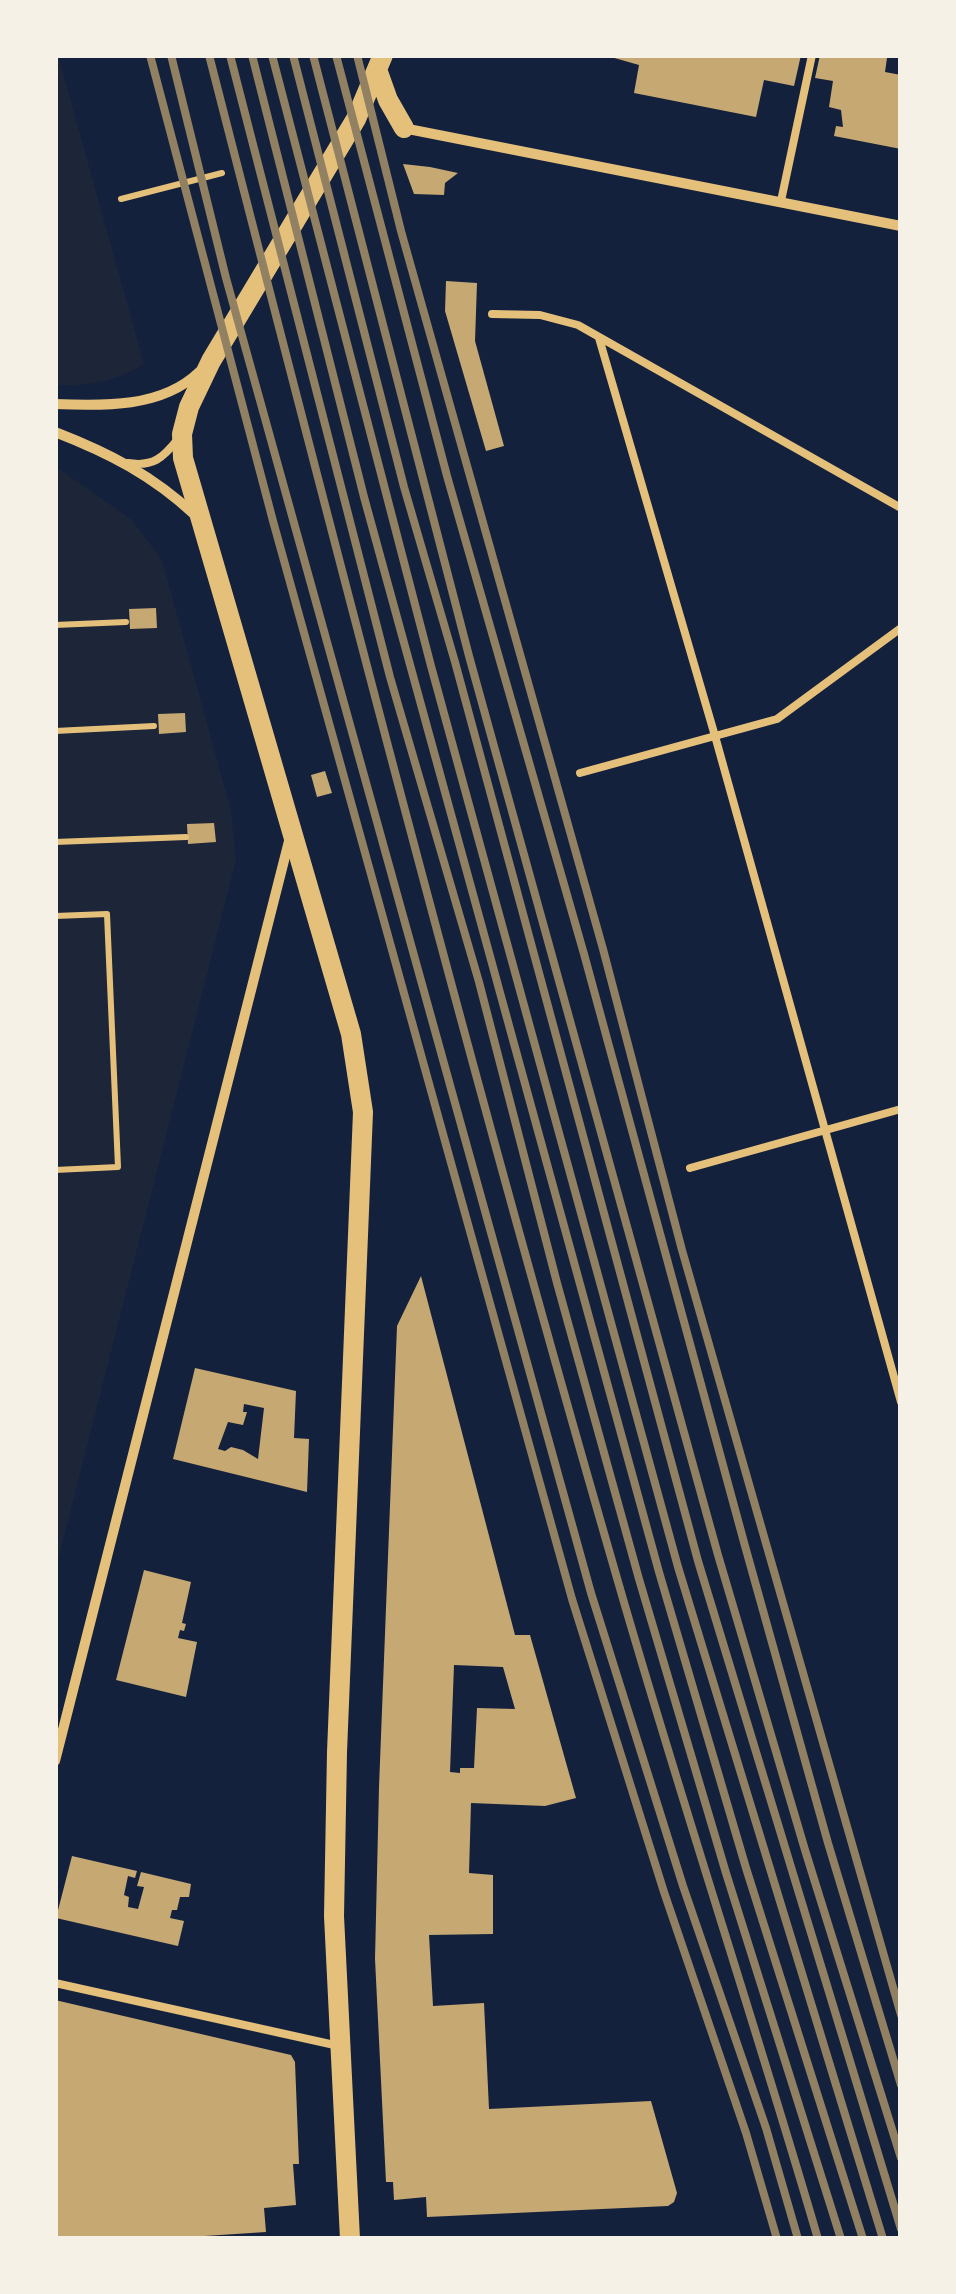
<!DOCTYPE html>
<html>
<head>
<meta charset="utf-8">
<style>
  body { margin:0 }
  #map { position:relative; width:956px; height:2294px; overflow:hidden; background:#14213d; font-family:"Fira Sans",sans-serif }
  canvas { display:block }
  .frame { position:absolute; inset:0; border:58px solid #f6f1e7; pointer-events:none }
</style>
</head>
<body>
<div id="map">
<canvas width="956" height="2294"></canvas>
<div class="frame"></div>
</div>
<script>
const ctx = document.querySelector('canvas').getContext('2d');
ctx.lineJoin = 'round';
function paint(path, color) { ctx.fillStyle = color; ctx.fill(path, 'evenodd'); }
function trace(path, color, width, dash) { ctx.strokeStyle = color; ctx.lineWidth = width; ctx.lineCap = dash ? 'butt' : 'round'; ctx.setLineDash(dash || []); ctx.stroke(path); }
const green = new Path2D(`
  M 55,55 L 58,55 L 144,364 C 116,382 88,386 55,385 Z
  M 55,466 L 132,520 L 162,560 L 231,811 L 236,860 L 55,1572 Z`);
const building = new Path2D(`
  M 604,55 L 801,55 L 794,86 L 764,80 L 756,117 L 634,93 L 639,65 Z
  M 820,55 L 887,58 L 885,72 L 901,75 L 901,149 L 834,136 L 836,126 L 843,127 L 841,110 L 829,107 L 833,81 L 815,78 Z
  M 403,164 L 430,167 L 458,173 L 445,183 L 444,195 L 414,194 Z
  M 446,281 L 477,283 L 475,341 L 504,446 L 486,451 L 445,311 Z
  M 156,608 L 157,628 L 130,629 L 129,609 Z
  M 185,713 L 186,732 L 159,734 L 158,714 Z
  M 325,771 L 332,793 L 317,797 L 311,775 Z
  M 214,823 L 216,842 L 188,844 L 187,824 Z
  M 421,1276 L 515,1635 L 530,1635 L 576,1798 L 545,1806 L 471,1803 L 469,1873 L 493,1875 L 493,1934 L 429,1935 L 433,2006 L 484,2003 L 489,2109 L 651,2101 L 677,2193 L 674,2202 L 668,2206 L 427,2217 L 426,2197 L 394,2200 L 393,2182 L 386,2182 L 375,1959 L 379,1787 L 397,1326 ZM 454,1665 L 503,1667 L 515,1709 L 477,1708 L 474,1768 L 460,1768 L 460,1773 L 450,1772 Z
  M 195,1368 L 296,1391 L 294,1438 L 309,1439 L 307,1492 L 173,1459 ZM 244,1404 L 264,1408 L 258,1459 L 243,1450 L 231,1447 L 225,1451 L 218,1449 L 228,1422 L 243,1425 L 247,1412 L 243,1412 Z
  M 144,1570 L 191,1582 L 182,1623 L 186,1624 L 184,1631 L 180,1630 L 178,1638 L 197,1642 L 186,1697 L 116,1680 Z
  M 72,1856 L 137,1871 L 135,1878 L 128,1876 L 124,1895 L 129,1897 L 128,1907 L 138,1909 L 144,1887 L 137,1886 L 141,1872 L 191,1884 L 189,1897 L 180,1897 L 177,1910 L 172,1910 L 170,1918 L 184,1921 L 178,1946 L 56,1918 Z
  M 55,2000 L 291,2055 L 295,2062 L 299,2164 L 293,2164 L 296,2205 L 264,2208 L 266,2232 L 159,2239 L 55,2239 Z`);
const path = new Path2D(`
  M 121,199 L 222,173
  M 55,625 L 126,622
  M 55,731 L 154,726
  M 55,842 L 186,837
  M 55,916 L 107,914 L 118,1167 L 55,1170`);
const service = new Path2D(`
  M 781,201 L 812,55
  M 492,314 L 540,315 L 578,325 L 901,508
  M 599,338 L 715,736 L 901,1402
  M 128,463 C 153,467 163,458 178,439
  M 580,773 L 777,719 L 901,628
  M 690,1168 L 901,1109
  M 55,1983 L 339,2046`);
const minor = new Path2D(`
  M 403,128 L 901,226
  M 55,404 C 103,406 162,408 199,372
  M 55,432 C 109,453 152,475 195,515
  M 55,1761 L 289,841`);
const secondary = new Path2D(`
  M 378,72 L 388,100 L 404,128
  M 350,2239 L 334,1916 L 337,1752 L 363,1112 L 351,1034 L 183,458 L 182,434 L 189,407 L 211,361 L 356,119 L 383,55`);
const rail = new Path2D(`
  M 150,55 L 273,521 L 572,1599 L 664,1892 L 746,2133 L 777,2239
  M 171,55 L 226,278 L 591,1593 L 683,1886 L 766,2128 L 798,2239
  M 209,55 C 340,566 472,1078 619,1585 C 682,1804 754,2020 818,2239
  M 230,55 L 390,677 L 479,982 L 557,1283 L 639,1579 L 726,1873 L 841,2239
  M 252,55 L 364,497 L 659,1572 L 746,1868 L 863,2239
  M 272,55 L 431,666 L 678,1567 L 883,2239
  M 293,55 L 404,487 L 455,662 L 698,1561 L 901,2229
  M 313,55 L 469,656 L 718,1555 L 805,1850 L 901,2158
  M 336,55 L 447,476 L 584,954 L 745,1546 L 828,1843 L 901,2085
  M 357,55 L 401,231 L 603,949 L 682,1250 L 901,2015`);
paint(green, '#1d2539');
paint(building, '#c6a872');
trace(path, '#e5c07b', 6);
trace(service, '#e5c07b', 8);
trace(minor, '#e5c07b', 10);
trace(secondary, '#e5c07b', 20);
trace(rail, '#918062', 8);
</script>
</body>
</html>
